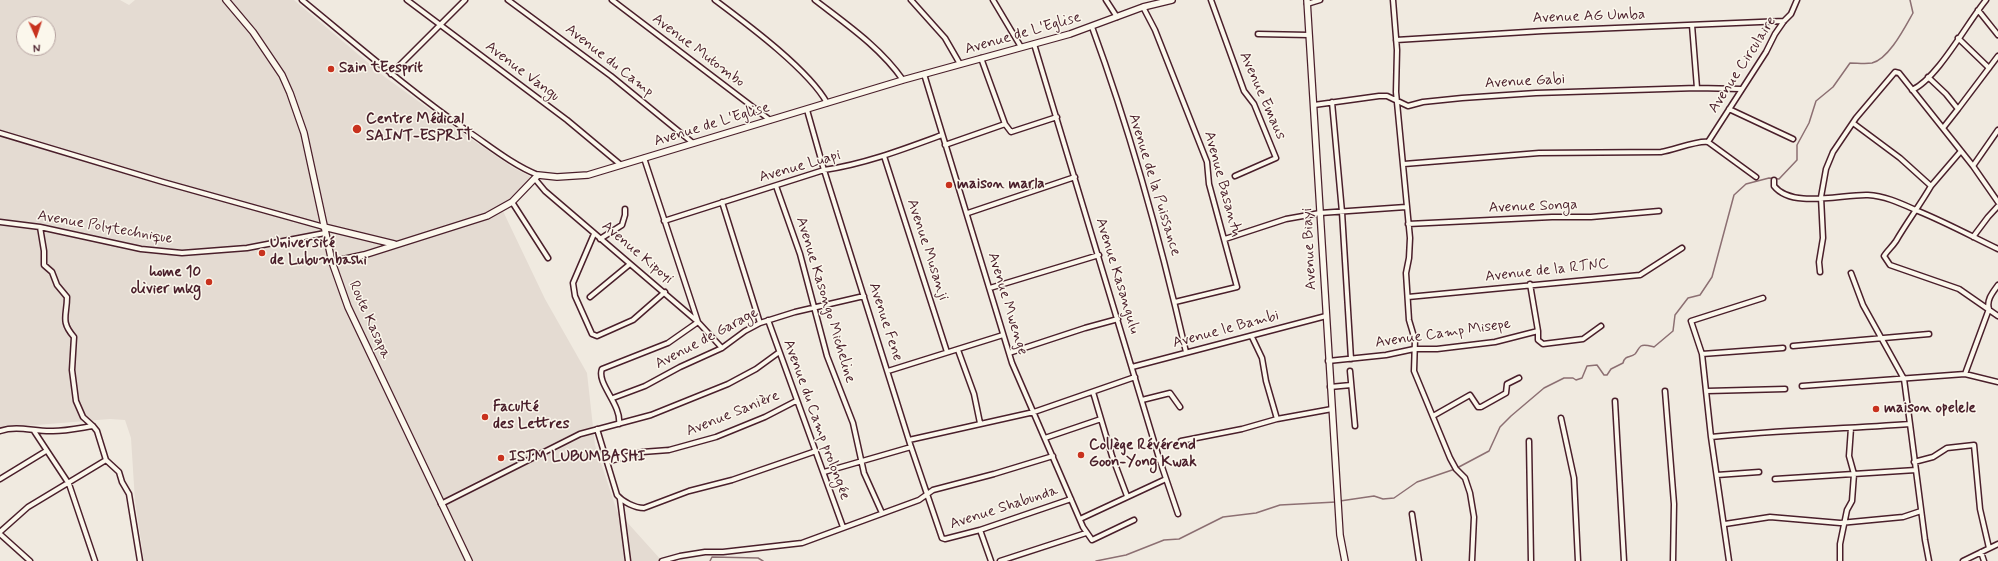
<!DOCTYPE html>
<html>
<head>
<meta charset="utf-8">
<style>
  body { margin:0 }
  #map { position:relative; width:1998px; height:561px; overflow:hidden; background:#f0eae0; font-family:Mynerve,sans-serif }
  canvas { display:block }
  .north { position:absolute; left:16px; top:16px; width:40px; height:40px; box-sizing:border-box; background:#fbf7ec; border:1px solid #b4a19f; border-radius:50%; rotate:177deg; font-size:11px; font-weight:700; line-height:16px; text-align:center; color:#4a1f2b }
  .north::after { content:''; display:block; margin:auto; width:14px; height:18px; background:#c8321e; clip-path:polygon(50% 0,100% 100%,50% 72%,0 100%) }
</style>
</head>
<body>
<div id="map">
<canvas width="1998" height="561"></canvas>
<div class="north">N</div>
</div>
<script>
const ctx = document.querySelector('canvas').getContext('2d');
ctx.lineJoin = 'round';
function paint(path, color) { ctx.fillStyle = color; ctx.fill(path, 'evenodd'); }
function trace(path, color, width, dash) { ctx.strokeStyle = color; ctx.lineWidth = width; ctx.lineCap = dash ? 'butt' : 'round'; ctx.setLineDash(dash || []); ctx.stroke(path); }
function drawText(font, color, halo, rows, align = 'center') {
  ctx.font = font + ' Mynerve,sans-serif'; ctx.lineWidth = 3; ctx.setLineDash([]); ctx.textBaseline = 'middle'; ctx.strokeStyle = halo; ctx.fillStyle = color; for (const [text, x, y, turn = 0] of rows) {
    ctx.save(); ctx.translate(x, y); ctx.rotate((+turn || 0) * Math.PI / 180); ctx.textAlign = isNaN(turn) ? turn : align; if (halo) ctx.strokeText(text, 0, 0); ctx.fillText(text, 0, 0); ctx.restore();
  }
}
const built = new Path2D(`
  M 0,0 L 120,0 L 129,5 L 135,0 L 294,0 L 385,77 L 451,125 L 512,167 L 531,177 L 519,192 L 501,207 L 545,299 L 587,373 L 595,445 L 617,511 L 662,561 L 144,561 L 135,501 L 131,438 L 125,420 L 110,419 L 0,428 ZM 24,24 L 48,24 L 48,48 L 24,48 Z`);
const stream = new Path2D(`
  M 1457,468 L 1489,451 L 1500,427 L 1511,416 L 1544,388 L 1564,378 L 1573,378 L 1576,380 L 1582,378 L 1587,366 L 1597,365 L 1604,375 L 1607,375 L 1611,369 L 1623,363 C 1625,355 1630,358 1635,354 C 1638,351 1638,348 1641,346 C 1644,344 1650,346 1654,347 L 1673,331 L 1675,315 L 1688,298 L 1700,295 L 1712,277 L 1734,195 L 1746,184 L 1769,178 L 1779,179 L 1797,160 L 1797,145 L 1809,123 L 1816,101 L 1833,87 L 1850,63 C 1857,63 1865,64 1872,63 C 1889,59 1905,27 1913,13 L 1910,0
  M 1340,501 L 1374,496 L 1383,499 L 1394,498 L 1417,482 L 1455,469
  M 710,561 L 712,557 L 758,558 L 763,561
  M 1096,561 L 1126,555 L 1164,540 L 1179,539 L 1223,517 L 1256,513 L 1280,505 L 1336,502`);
const street = new Path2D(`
  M 302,0 C 357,45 410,91 469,132 C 491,147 513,165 538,175
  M 407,0 L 567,120 L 621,165
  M 508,0 L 611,76 L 693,143
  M 612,0 L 770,120
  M 715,0 C 747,24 809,70 827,103
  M 815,0 C 846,24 880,47 903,80
  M 911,0 L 945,38 L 960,64
  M 993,0 L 1021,47
  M 1106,0 L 1117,17
  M 1211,0 L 1244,91 L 1254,104 L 1276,158 L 1235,176
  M 1393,0 L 1397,50 L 1396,92 L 1410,238 L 1409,258 L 1406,273 L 1409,320 L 1415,340 L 1414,371 L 1450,458 L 1456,469 L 1465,478 L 1470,493 L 1474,517 L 1472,561
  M 1307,4 L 1320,0
  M 1143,7 L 1155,30 L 1207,162 L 1209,184 L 1237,287 L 1175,302
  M 1978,10 L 1998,35
  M 1692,25 L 1697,88
  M 1092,27 C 1131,133 1161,243 1186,352
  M 1258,34 L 1309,35
  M 1958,38 L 1989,68
  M 1396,40 L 1543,31 L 1784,21
  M 1034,44 L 1159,458 L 1178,514
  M 981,58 L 1005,124
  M 391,74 L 465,0
  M 924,74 L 1012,363 L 1083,527 L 1092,540 L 1134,520
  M 1928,77 L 1946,94 L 1958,109 L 1943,128
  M 1912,90 C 1938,78 1967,23 1986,0
  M 1332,102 L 1342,212 L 1351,359
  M 1314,105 L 1379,96 L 1387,96 L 1408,106 L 1423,102 L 1462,98 L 1536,93 L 1697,88 L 1741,89
  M 1729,109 L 1793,139
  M 1958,109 L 1998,56
  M 807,110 L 824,170 L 911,447 L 942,538 L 945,539 L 980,530 L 1071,499
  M 1853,123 L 1900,158 L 1931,186 C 1920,205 1907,222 1896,241 C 1892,247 1887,251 1884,256 L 1890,265 L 1959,289 L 1998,316
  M 0,133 L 163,182 L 324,227
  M 1708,142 L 1766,52 L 1775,34 L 1784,21 L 1791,14 L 1797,0
  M 945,145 L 1005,124 L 1011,132 L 1057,117
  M 884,156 L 947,352
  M 1404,164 L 1539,153 L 1661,152 C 1674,150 1698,140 1708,142 L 1756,177
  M 1973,166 L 1998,130
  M 535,179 L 545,191 L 698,322 L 722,348
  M 1774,180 L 1774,186 C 1792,209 1842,194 1868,195 C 1886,196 1902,204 1918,211 C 1945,222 1971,236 1998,249
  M 776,186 L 800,254 L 827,356 L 853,423 L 864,473 L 882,513
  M 1931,186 L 1961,151
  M 512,202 L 548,258
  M 722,202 L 760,323
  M 968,213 L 1075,177
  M 664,221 L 824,170 C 865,164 904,149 942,135
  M 0,222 L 40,227 L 141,249 L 182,253 L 247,248 L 325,233
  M 1408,224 L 1552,217 L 1591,217 L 1659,211
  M 40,227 L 44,251 L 44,265 L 52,272 L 57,285 L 67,297 C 67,316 60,321 74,337 L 72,370 L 76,401 L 83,417 L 93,426 L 97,431 L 106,460 L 119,472 L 122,482 L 129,494 L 140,561
  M 594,234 L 573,283 L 575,296 L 592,334 L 597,336 L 633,320 L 665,292
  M 1973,237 L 1988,217 L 1998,206
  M 600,239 L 622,225 L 625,215 L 625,209
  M 1225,239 L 1286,219 L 1320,213 L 1406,207
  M 1820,272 L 1819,262 L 1823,238 L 1821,197 L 1826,169 L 1833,152 L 1856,118 L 1895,72 L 1899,73 L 1973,166 L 1998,202
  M 1851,273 L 1863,305 L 1904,379 L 1910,424
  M 990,288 L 1099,255
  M 590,297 L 630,264
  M 1408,297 L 1640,275 L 1682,248
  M 768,320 L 843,527
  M 1538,331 L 1538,340 L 1543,344 L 1583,339 L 1601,326
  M 1252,337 L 1262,358 L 1266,381 L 1277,419
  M 1793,346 L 1929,334
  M 958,350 L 974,394 L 980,423
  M 1009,353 L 1085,328 L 1118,319
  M 1702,354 L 1783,348
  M 1328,361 L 1386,355 L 1414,349 L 1437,349 L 1495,342 L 1538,331 L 1530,284
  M 1132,367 L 1326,316
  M 888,371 L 1003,335
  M 1350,371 L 1355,426
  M 1965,374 L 1989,309 C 1986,300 1993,292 1998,285
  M 1802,386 L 1965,374 L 1998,382
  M 1330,387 L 1351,385
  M 1665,391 L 1674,504 L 1673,561
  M 1707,391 L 1785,389
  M 1093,392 L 1112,456 L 1127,496
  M 613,398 L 645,386 L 680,367 L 722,348 L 745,331 L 760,323 L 795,312 L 864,296
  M 1142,400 L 1170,393 L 1180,407
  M 1615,401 L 1624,561
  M 1433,416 L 1470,395 L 1478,407 L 1481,407 L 1506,393 L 1507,384 L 1519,378
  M 1561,418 L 1574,478 L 1578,561
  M 619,424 C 622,405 596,383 602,369 L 668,343 L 698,322 L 644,158
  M 597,429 L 617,495 C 623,502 635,508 644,508 L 689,491 L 732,480 L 816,451
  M 0,431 C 18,425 35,432 53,431 C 66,431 80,428 93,426
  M 34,431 L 69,484 L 95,561
  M 1711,437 C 1777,430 1843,429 1910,424 L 1925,540 L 1929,561
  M 1045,438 L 1101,419
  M 909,440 L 1034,412 L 1135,377
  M 1181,441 L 1242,429 L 1277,419 L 1332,409
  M 1529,441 L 1531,561
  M 607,462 L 642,452 L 669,450 L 716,437 L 765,417 L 796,401
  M 1914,462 L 1933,457 L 1947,448 L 1974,445 L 1980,509 L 1989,548
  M 824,472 L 911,447
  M 1717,475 L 1759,472
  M 0,479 L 46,451
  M 1775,479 L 1916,470
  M 620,499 L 628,561
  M 441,504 L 580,434 L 651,415 L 728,384 L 756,369 L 778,353
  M 1412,514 L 1419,561
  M 1080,519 L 1166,479
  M 1725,524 L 1770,517 L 1840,523 L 1903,517 L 1921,511
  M 980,530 L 991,561
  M 0,532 L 28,507 L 106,460
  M 0,534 L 30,561
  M 1981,552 L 1984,561
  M 662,561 L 680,556 L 705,552 L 723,552 L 802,543 L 919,500 L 933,490 L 994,474 L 1053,456
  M 1000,561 L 1086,533
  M 1729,561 L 1711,437 L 1702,354 L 1691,321 L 1763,298
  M 1840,561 L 1840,544 L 1847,510 L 1852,501 L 1854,474 L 1849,456 L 1851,428
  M 1963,561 L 1998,544`);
const secondary = new Path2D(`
  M 226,0 L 253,32 L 282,75 L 290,93 L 304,133 L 332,262 L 348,307 L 469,561
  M 1307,0 L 1340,535 L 1345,561
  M 324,227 L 394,244
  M 332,262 L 364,255 L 487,216 L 512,202 L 538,175 L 557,177 L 588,175 L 903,80 L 1070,34 L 1143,7 L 1172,0`);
const markers = [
  [331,69,4,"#c8321e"],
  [357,129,5,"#c8321e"],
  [949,185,4,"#c8321e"],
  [262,253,4,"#c8321e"],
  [209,282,4,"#c8321e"],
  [1876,409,4,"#c8321e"],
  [485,417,4,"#c8321e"],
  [1081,455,4,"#c8321e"],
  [501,458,4,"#c8321e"]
];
const streetNames = [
  ["Avenue AG Umba",1589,17,-2],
  ["Avenue de L'Eglise",1023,34,-16],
  ["Avenue Mutombo",698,51,37],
  ["Avenue du Camp",609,61,38],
  ["Avenue Circulaire",1743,65,-57],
  ["Avenue Vangu",522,72,37],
  ["Avenue Gabi",1525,82,-3],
  ["Avenue Emaus",1262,96,66],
  ["Avenue de L'Eglise",712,125,-17],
  ["Avenue Luapi",800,167,-16],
  ["Avenue Basantu",1222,184,75],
  ["Avenue de la Puissance",1154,185,73],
  ["Avenue Songa",1533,207,-2],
  ["Avenue Polytechnique",105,228,10],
  ["Avenue Biayi",1310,249,-93],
  ["Avenue Musanji",927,250,72],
  ["Avenue Kipoyi",637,253,40],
  ["Avenue de la RTNC",1547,271,-6],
  ["Avenue Kasangulu",1117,276,73],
  ["Avenue Kasongo Micheline",825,300,73],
  ["Avenue Mwenge",1007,304,73],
  ["Route Kasapa",369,320,66],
  ["Avenue Fene",885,322,72],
  ["Avenue le Bambi",1226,330,-15],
  ["Avenue Camp Misepe",1443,334,-8],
  ["Avenue de Garage",707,339,-28],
  ["Avenue Sanière",733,414,-22],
  ["Avenue du Camp prolongée",816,420,70],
  ["Avenue Shabunda",1004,508,-18]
];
const poiNames = [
  ["Sain tEesprit",339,69],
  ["Centre Médical",366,120],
  ["SAINT-ESPRIT",366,137],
  ["maison marla",957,185],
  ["Université",270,244],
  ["de Lubumbashi",270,261],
  ["home 10",201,273,"right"],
  ["olivier mkg",201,290,"right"],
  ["Faculté",493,408],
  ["des Lettres",493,425],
  ["maison opelele",1884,409],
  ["Collège Révérend",1089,446],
  ["Goon-Yong Kwak",1089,463],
  ["ISTM LUBUMBASHI",509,458]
];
paint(built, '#e4dbd2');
trace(stream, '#8c6f72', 1.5);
trace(street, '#4a1f2b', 7);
trace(secondary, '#4a1f2b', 8);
trace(street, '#fbf7ec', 4);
trace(secondary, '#fbf7ec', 5.5);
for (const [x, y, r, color] of markers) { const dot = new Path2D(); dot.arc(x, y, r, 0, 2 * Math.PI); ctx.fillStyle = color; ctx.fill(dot); trace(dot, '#fbf7ec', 1.5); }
drawText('15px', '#4a1f2b', '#fbf7ec', streetNames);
drawText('bold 15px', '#4a1f2b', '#fbf7ec', poiNames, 'left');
</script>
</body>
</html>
